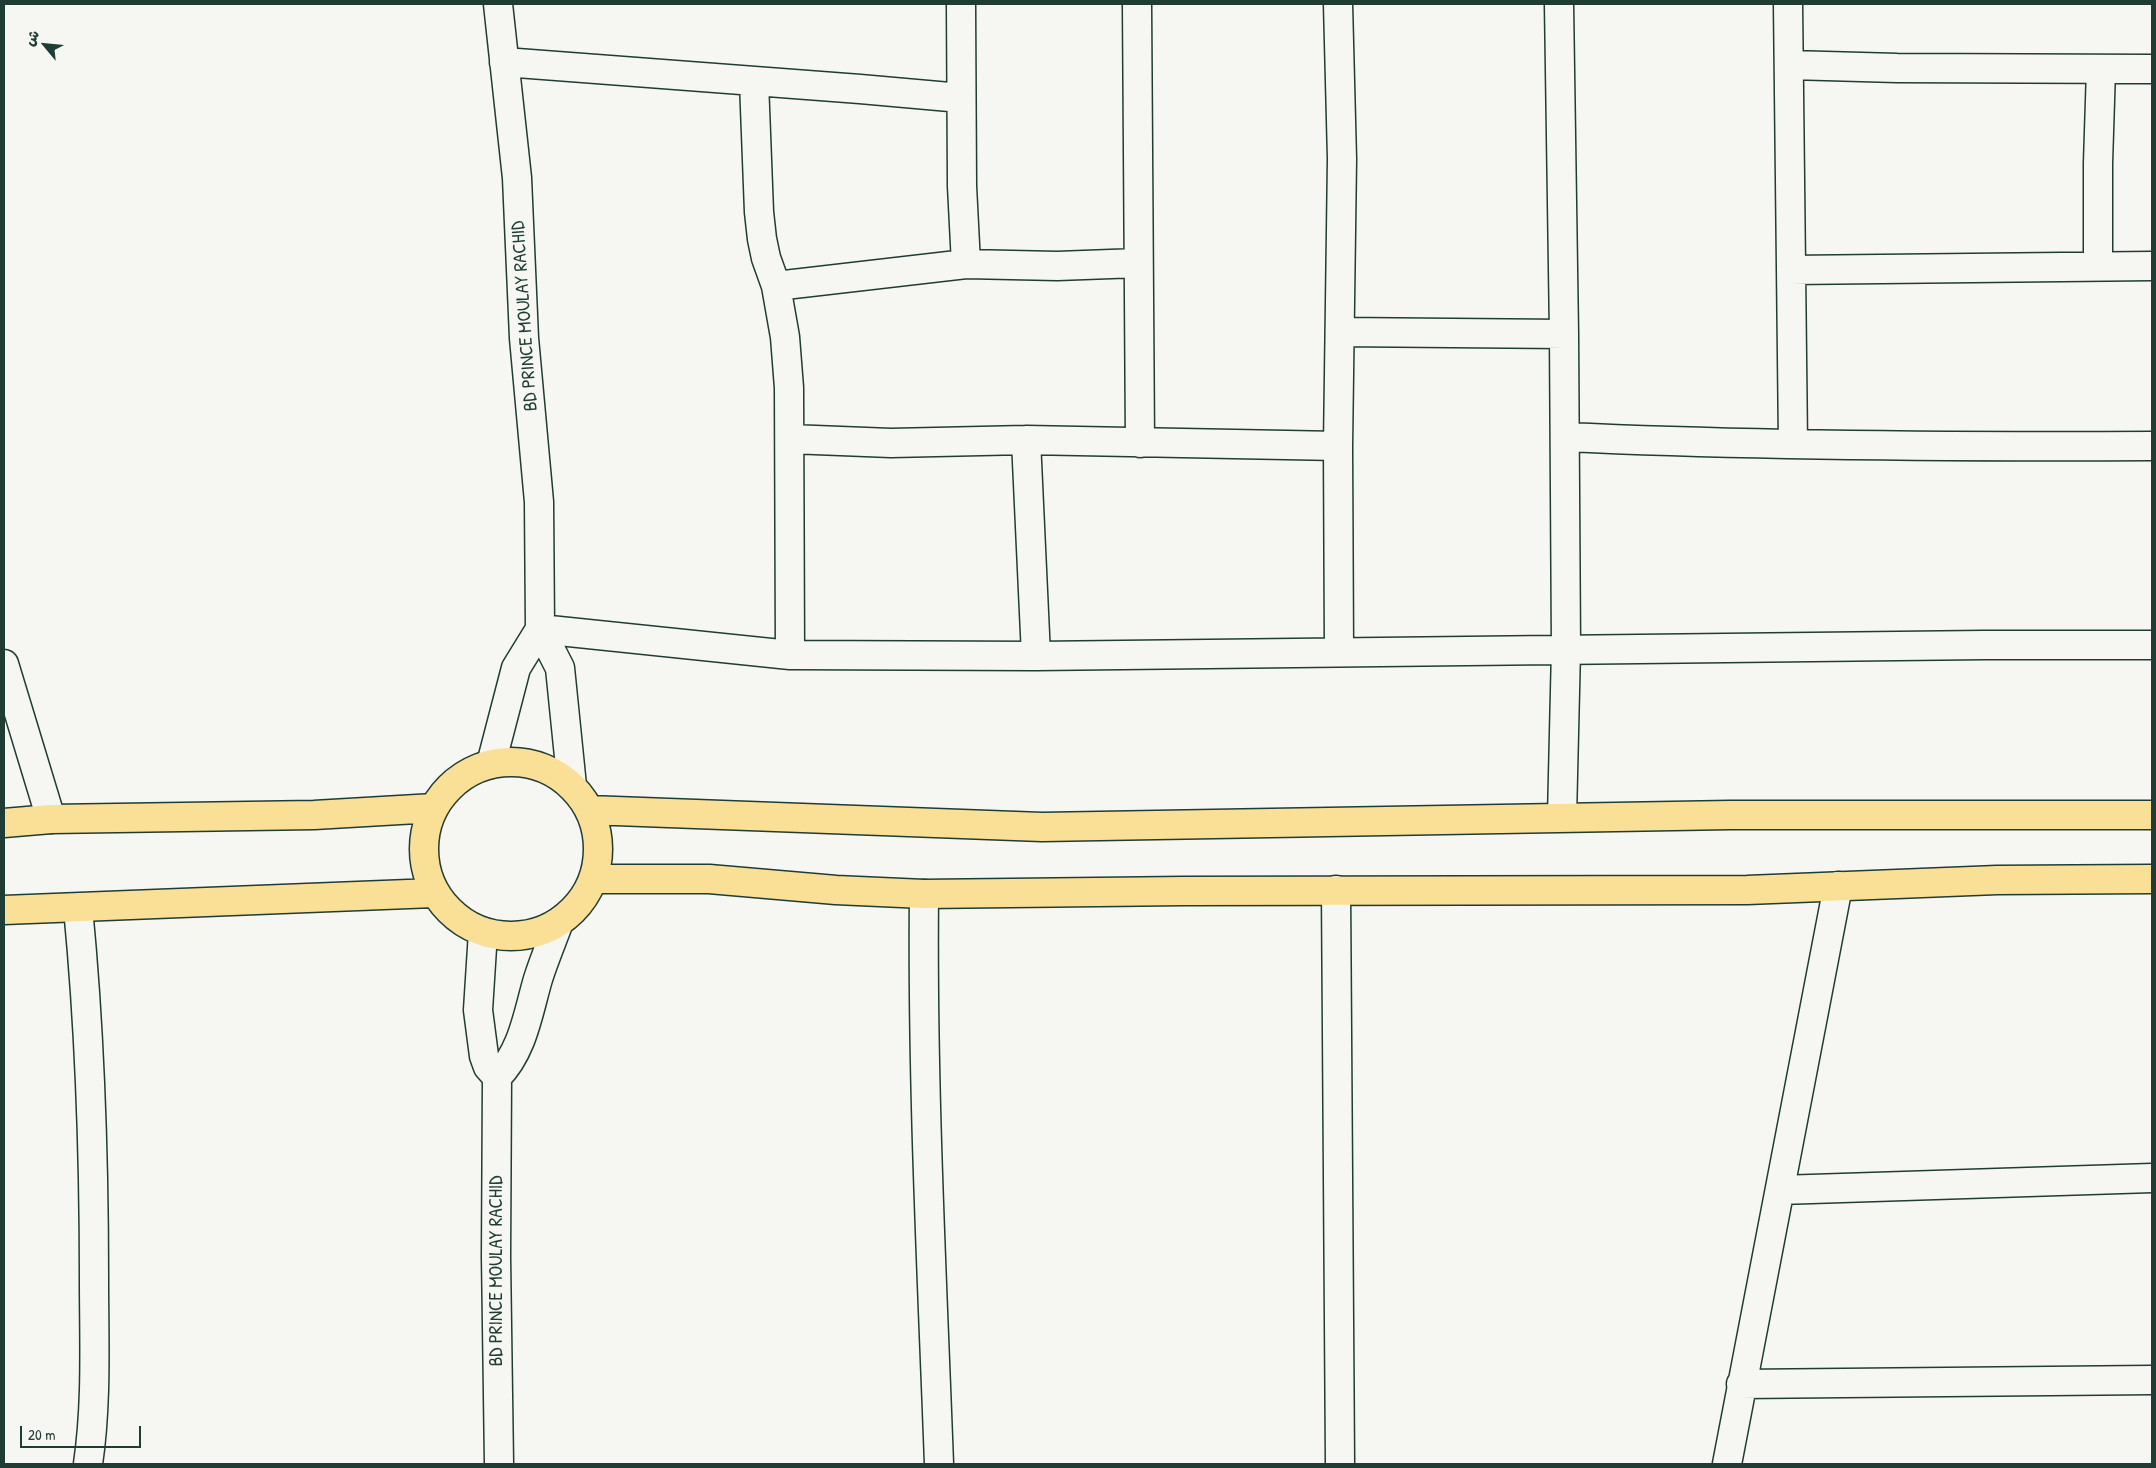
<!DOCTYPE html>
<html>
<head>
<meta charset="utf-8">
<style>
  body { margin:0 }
  #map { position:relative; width:2156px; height:1468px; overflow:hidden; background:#f6f6f2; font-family:"Patrick Hand","Playpen Sans Arabic",sans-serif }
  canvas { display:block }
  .frame { position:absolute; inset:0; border:5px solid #1f3d34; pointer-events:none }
  .north { position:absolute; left:20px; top:20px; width:50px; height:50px; -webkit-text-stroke:4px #f6f6f2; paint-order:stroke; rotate:298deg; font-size:14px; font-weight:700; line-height:20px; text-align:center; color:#1f3d34 }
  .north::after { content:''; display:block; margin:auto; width:18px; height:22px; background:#1f3d34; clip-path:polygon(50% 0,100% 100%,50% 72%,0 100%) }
  .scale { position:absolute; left:20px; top:1426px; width:121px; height:22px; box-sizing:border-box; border:2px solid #1f3d34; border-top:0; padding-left:6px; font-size:15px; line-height:18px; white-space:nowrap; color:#1f3d34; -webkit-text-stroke:4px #f6f6f2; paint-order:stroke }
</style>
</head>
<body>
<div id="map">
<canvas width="2156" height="1468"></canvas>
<div class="frame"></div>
<div class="north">ش</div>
<div class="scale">20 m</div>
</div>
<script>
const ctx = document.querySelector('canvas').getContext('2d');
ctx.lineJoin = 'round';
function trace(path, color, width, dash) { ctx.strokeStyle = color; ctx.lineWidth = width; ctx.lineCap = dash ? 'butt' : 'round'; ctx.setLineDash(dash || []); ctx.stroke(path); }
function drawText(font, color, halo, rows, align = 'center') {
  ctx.font = font + ' "Patrick Hand",sans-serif'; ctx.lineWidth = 4; ctx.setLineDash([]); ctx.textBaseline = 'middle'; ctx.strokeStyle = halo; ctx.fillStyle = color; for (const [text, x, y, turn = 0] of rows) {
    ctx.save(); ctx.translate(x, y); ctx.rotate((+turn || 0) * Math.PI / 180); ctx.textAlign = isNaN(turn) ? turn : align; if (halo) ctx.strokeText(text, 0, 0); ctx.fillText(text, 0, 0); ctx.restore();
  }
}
const minor = new Path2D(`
  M 498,4 L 517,178 L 524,338 L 539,502 L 540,629 L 790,655 L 1036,656 L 1984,645 L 2152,645
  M 961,4 L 962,186 L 966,264
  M 1137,4 L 1140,443
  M 1338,4 L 1342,159 L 1338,446 L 1339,652
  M 1559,4 L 1564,334 L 1566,649 L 1562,817
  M 1788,4 L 1793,444
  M 504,62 L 860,89 L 961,98
  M 1790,65 L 1897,68 L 2152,69
  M 754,82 L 759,212 L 762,239 L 766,258 L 776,286 L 785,337 L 789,388 L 790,655
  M 2098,266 L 2098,163 L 2101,69
  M 1791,270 L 2152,266
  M 776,286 L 966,264 L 1057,266 L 1138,263
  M 1340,332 L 1564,334
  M 1565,437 C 1760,446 1956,447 2152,446
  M 790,439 L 891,443 L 1026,440 L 1338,446
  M 1026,440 L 1036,656
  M 4,664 L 51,819
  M 491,764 L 516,668 L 540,629 L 560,668 L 572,786
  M 1336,890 L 1340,1464
  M 924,894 C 922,1084 932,1274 939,1464
  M 78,908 C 90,1031 94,1155 94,1279 C 94,1340 97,1403 88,1464
  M 483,932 L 478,1010 L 484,1056 L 488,1067 L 497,1077 C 523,1051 528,1013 538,979 C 544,960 552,941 559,922
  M 497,1077 L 496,1257 L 499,1464
  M 1780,1190 L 2152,1178
  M 1741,1384 L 2152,1380
  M 1727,1464 L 1838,886`);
const major = new Path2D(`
  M424 849a87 87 0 1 1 174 0a87 87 0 1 1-174 0Z
  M 589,810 L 1042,827 L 1730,815 L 2152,815
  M 4,823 L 51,819 L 314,815 L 434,808
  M 593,879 L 709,879 L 836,890 L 924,894 L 1184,891 L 1747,890 L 1997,880 L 2152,879
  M 4,910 L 434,893`);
const streetNames = [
  ["BD PRINCE MOULAY RACHID",525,316,-94],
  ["BD PRINCE MOULAY RACHID",497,1271,-90]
];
trace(minor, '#1f3d34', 31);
trace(major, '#1f3d34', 31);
trace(minor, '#f6f6f2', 28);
trace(major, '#fadf96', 28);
drawText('19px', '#1f3d34', '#f6f6f2', streetNames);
</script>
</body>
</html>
